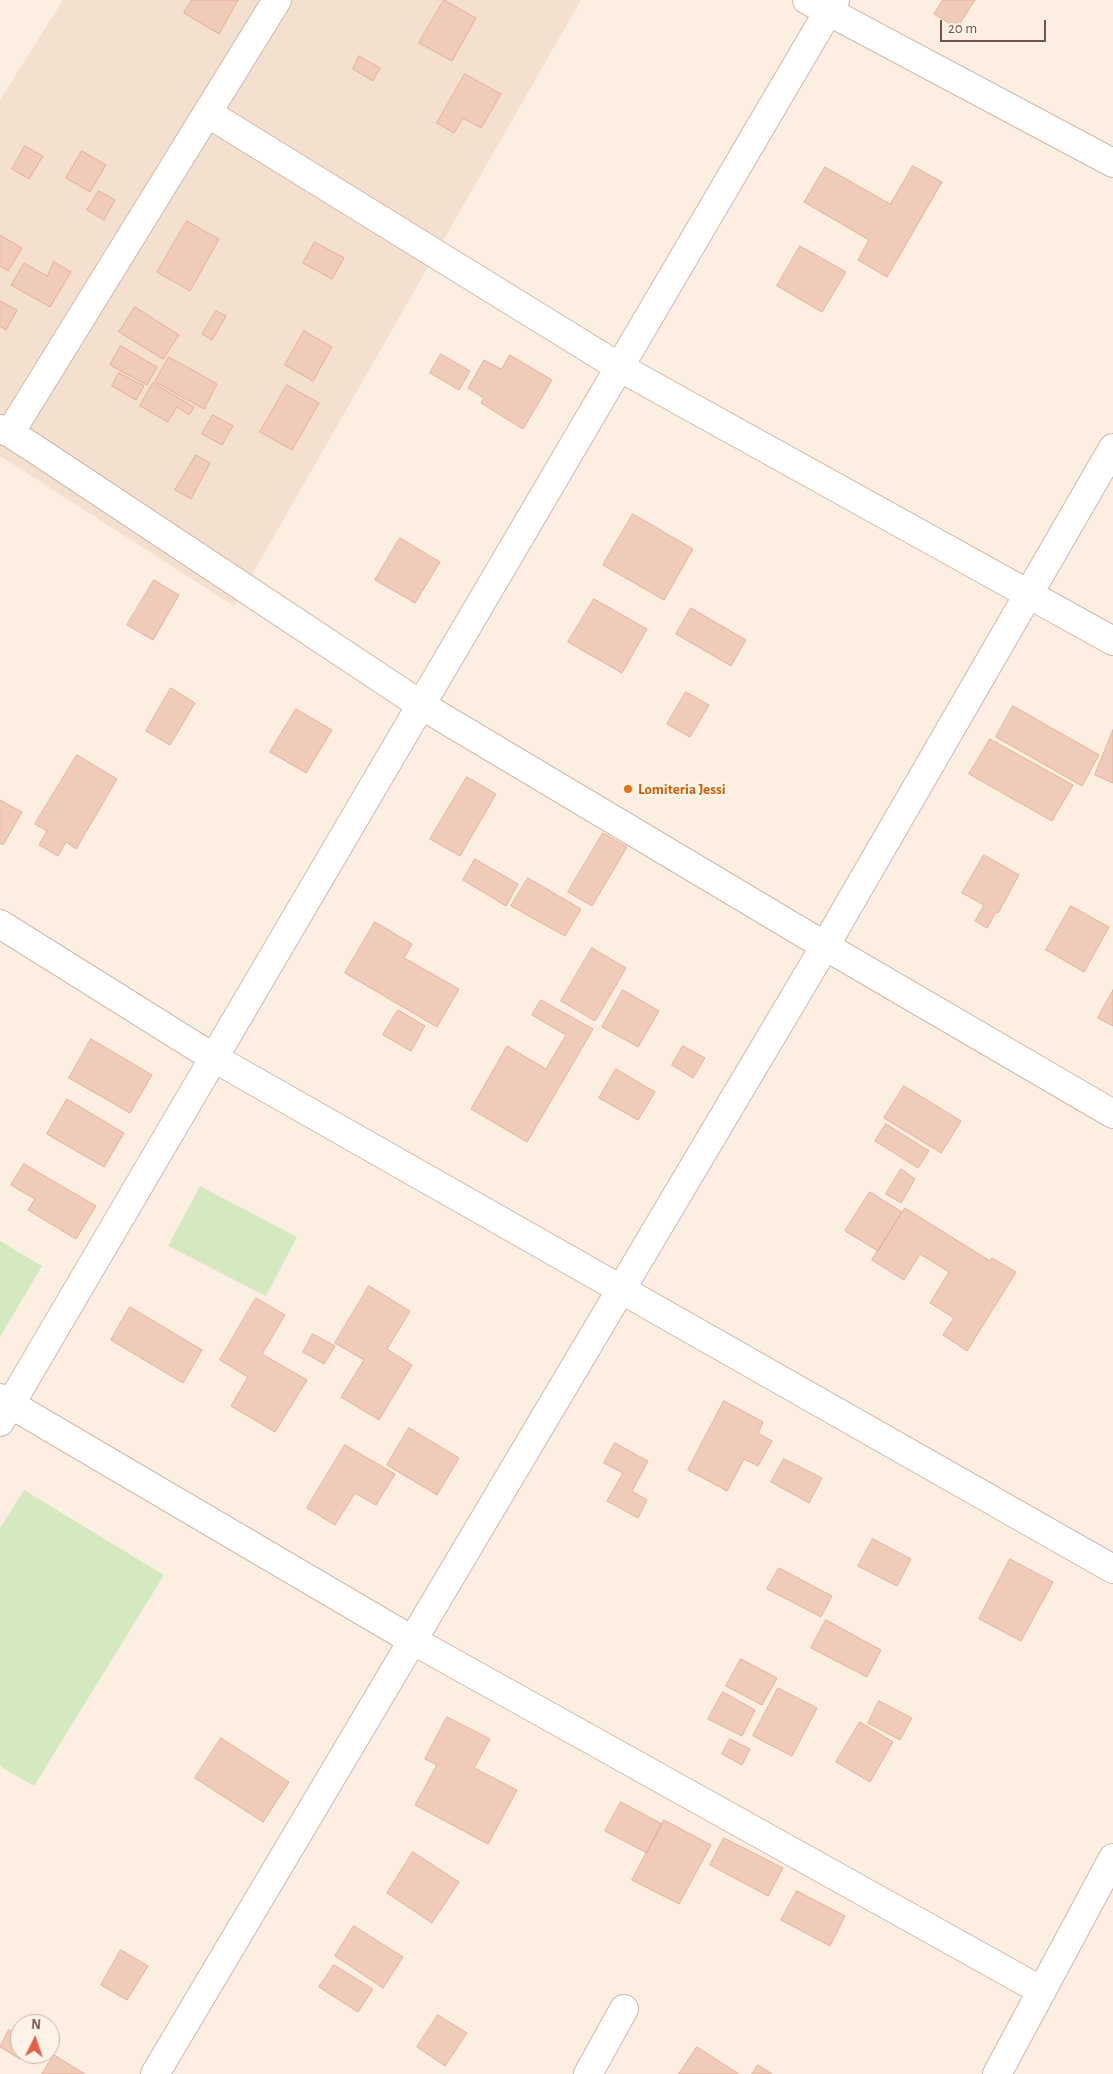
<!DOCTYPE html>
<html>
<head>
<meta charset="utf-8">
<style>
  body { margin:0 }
  #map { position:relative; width:1113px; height:2074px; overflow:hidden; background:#fcefe1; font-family:"Alegreya Sans",sans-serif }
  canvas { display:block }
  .north { position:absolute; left:10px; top:2014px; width:50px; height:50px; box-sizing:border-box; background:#fff3e7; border:1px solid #c7b3a7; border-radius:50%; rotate:4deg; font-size:14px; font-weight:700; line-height:20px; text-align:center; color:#725448 }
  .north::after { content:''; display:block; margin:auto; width:18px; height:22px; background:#e55d46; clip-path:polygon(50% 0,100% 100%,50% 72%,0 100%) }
  .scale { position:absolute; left:940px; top:20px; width:106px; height:22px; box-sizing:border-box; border:2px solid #725448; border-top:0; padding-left:6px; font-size:15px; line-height:18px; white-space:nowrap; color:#725448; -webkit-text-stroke:4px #fff3e7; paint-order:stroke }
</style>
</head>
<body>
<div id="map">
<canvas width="1113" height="2074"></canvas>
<div class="north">N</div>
<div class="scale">20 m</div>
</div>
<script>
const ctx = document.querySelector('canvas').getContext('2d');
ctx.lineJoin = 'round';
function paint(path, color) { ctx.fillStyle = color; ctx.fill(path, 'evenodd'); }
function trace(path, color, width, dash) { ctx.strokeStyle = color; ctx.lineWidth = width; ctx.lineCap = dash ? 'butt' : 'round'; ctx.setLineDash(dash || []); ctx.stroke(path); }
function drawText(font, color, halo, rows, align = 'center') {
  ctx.font = font + ' "Alegreya Sans",sans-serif'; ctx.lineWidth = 5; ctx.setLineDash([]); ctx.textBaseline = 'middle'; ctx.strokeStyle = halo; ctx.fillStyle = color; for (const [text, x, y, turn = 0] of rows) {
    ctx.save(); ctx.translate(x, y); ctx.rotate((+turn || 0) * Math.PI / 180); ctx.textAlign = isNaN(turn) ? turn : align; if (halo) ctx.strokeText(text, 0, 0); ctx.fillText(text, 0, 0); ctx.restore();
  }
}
const residential = new Path2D(`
  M 63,0 L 581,0 L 234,606 L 0,456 L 0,100 Z`);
const green = new Path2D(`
  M 200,1186 L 297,1237 L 266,1296 L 168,1246 Z
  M 0,1241 L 42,1266 L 0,1337 Z
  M 24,1490 L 164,1575 L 34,1786 L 0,1766 L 0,1528 Z`);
const building = new Path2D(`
  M 192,0 L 238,0 L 219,34 L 184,13 Z
  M 444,0 L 476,18 L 452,61 L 419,43 Z
  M 943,0 L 975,0 L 957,28 L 934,14 Z
  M 359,56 L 380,68 L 373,81 L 353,69 Z
  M 465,74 L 501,94 L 481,128 L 463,118 L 454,133 L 437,123 Z
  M 25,146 L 43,156 L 29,179 L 12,169 Z
  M 82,151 L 106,165 L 90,192 L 66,178 Z
  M 913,166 L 942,182 L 887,277 L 858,260 L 869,240 L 804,202 L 825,167 L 890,204 Z
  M 99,191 L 115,200 L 104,220 L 87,210 Z
  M 187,221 L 219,239 L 190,291 L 157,272 Z
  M 0,235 L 22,248 L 8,271 L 0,266 Z
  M 315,242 L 344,258 L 332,279 L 303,263 Z
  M 800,246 L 846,272 L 822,312 L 777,286 Z
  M 54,262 L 71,272 L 50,307 L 11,285 L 24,263 L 47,276 Z
  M 0,301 L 17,310 L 6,330 L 0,326 Z
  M 135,307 L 179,335 L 163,359 L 119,332 Z
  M 216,311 L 226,316 L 212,340 L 202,334 Z
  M 304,331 L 332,347 L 313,381 L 285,365 Z
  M 121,346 L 157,367 L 147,385 L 110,365 Z
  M 441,354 L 470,371 L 459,390 L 430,373 Z
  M 510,355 L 552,380 L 523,429 L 481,403 L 484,398 L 468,388 L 484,360 L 501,369 Z
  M 169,357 L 217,384 L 204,409 L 155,382 Z
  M 119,373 L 144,386 L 136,400 L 112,386 Z
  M 153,383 L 194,407 L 189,415 L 177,407 L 168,422 L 140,406 Z
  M 287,385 L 319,403 L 292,450 L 260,432 Z
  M 213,415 L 233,426 L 222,445 L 202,434 Z
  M 196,455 L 210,463 L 191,499 L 175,490 Z
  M 633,514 L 693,549 L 664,600 L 603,565 Z
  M 400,538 L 440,562 L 415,603 L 375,580 Z
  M 154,580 L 179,595 L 153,640 L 127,625 Z
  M 594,599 L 647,629 L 622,673 L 568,642 Z
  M 691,608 L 746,640 L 731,666 L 676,634 Z
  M 171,688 L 195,703 L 170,745 L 146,731 Z
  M 686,692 L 709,705 L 690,737 L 667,724 Z
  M 1013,706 L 1099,755 L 1082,786 L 996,737 Z
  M 296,709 L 332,730 L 306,773 L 270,752 Z
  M 1113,730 L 1113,783 L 1095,775 Z
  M 990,739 L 1073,785 L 1052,821 L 969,774 Z
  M 77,755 L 117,779 L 76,849 L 66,842 L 58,856 L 39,845 L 47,831 L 35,824 Z
  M 467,777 L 496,794 L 460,856 L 430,839 Z
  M 0,800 L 22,812 L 3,845 L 0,843 Z
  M 603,833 L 627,847 L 592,906 L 568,892 Z
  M 984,855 L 1019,875 L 998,913 L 996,912 L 987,928 L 975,921 L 984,905 L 962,893 Z
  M 475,859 L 518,884 L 506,906 L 463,880 Z
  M 528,878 L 581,909 L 565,936 L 511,906 Z
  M 1071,906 L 1109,927 L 1084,972 L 1046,950 Z
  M 375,922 L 412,944 L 404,958 L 459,989 L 437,1027 L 345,973 Z
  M 592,948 L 626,968 L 595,1021 L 561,1001 Z
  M 623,990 L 659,1011 L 638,1047 L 602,1027 Z
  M 1113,990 L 1113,1026 L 1098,1018 Z
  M 541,1000 L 593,1029 L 527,1142 L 471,1109 L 507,1046 L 546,1069 L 566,1035 L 532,1015 Z
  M 398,1010 L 425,1026 L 411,1051 L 383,1035 Z
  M 91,1039 L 152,1075 L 130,1113 L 69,1078 Z
  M 683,1046 L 705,1058 L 693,1078 L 672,1065 Z
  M 616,1069 L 655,1092 L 638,1120 L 599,1098 Z
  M 904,1086 L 961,1121 L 941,1153 L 884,1118 Z
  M 67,1099 L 124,1133 L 104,1167 L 47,1134 Z
  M 886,1124 L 929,1151 L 918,1168 L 875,1141 Z
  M 24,1164 L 96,1206 L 76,1239 L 28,1210 L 35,1199 L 11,1185 Z
  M 901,1169 L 915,1179 L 901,1203 L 886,1194 Z
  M 870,1192 L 902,1212 L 878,1251 L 845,1231 Z
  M 905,1208 L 990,1261 L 992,1258 L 1016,1272 L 967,1351 L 943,1335 L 954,1318 L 930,1303 L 949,1272 L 920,1254 L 904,1280 L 872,1260 Z
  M 369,1286 L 410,1311 L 387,1349 L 412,1365 L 379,1420 L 341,1397 L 364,1360 L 335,1343 Z
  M 256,1298 L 285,1315 L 262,1354 L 307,1380 L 275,1432 L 231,1406 L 248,1377 L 220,1360 Z
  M 130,1307 L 202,1350 L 183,1383 L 111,1340 Z
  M 313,1334 L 335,1346 L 324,1364 L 303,1352 Z
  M 724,1401 L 763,1422 L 758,1433 L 772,1441 L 758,1466 L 744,1459 L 727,1491 L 688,1470 Z
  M 409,1428 L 459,1458 L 437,1495 L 387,1465 Z
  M 615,1443 L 648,1461 L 632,1491 L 647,1500 L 638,1518 L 607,1501 L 623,1473 L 604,1463 Z
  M 345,1445 L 395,1474 L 376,1505 L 355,1493 L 335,1525 L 307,1508 Z
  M 784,1459 L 822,1478 L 809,1503 L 771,1482 Z
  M 873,1539 L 911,1559 L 897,1586 L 858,1566 Z
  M 1010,1559 L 1053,1582 L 1021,1641 L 979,1619 Z
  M 779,1568 L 832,1596 L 821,1617 L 767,1589 Z
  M 826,1620 L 881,1650 L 867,1677 L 811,1648 Z
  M 741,1659 L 777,1678 L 762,1705 L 726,1686 Z
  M 778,1688 L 817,1708 L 792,1756 L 753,1736 Z
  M 723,1692 L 755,1710 L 742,1736 L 708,1719 Z
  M 879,1701 L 912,1718 L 900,1740 L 868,1723 Z
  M 447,1717 L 490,1739 L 474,1768 L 517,1790 L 488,1844 L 415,1805 L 437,1765 L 425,1759 Z
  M 860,1722 L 893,1742 L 870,1782 L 836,1762 Z
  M 221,1738 L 289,1782 L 263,1822 L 195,1778 Z
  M 730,1739 L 750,1749 L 742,1765 L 722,1754 Z
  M 621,1802 L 662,1824 L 647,1853 L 605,1831 Z
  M 664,1820 L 711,1845 L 679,1904 L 632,1880 Z
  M 724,1838 L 783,1868 L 768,1896 L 710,1865 Z
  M 413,1852 L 459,1882 L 432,1923 L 387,1893 Z
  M 797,1891 L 845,1916 L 830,1946 L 781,1920 Z
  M 354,1926 L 403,1957 L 383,1988 L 335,1956 Z
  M 121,1950 L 148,1966 L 127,2000 L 101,1985 Z
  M 334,1965 L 373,1989 L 358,2012 L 319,1987 Z
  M 438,2015 L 467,2033 L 445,2066 L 417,2047 Z
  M 9,2030 L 20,2036 L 20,2054 L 22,2054 L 20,2059 L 0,2047 Z
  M 697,2047 L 739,2074 L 679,2074 Z
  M 54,2055 L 85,2074 L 42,2074 Z
  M 758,2065 L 772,2074 L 752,2074 Z`);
const street = new Path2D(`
  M 807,0 L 1113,163
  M 209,114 L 619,367 L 1113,641
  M 0,429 L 10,433 L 35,449 L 421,705 L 825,946 L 1113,1114
  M 10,433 L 277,0
  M 0,924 L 214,1058 L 1113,1569
  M 0,1398 L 412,1640 L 1042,1991
  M 0,1422 L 835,0
  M 155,2074 L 825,946 L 1113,448
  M 588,2074 L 624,2009
  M 997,2074 L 1113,1858`);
const markers = [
  [628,789,5,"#e8710a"]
];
const foodNames = [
  ["Lomiteria Jessi",638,789]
];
paint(residential, '#f3e0cf');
paint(green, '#d4e9c0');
paint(building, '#f1cbb9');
trace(building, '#e3b099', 1);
trace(street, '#cfb8ab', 30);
trace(street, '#fff', 28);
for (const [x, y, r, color] of markers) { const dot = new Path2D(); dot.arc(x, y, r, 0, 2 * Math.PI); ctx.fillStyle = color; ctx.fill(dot); trace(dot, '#fff3e7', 2); }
drawText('bold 15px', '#c56008', '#fff3e7', foodNames, 'left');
</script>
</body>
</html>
